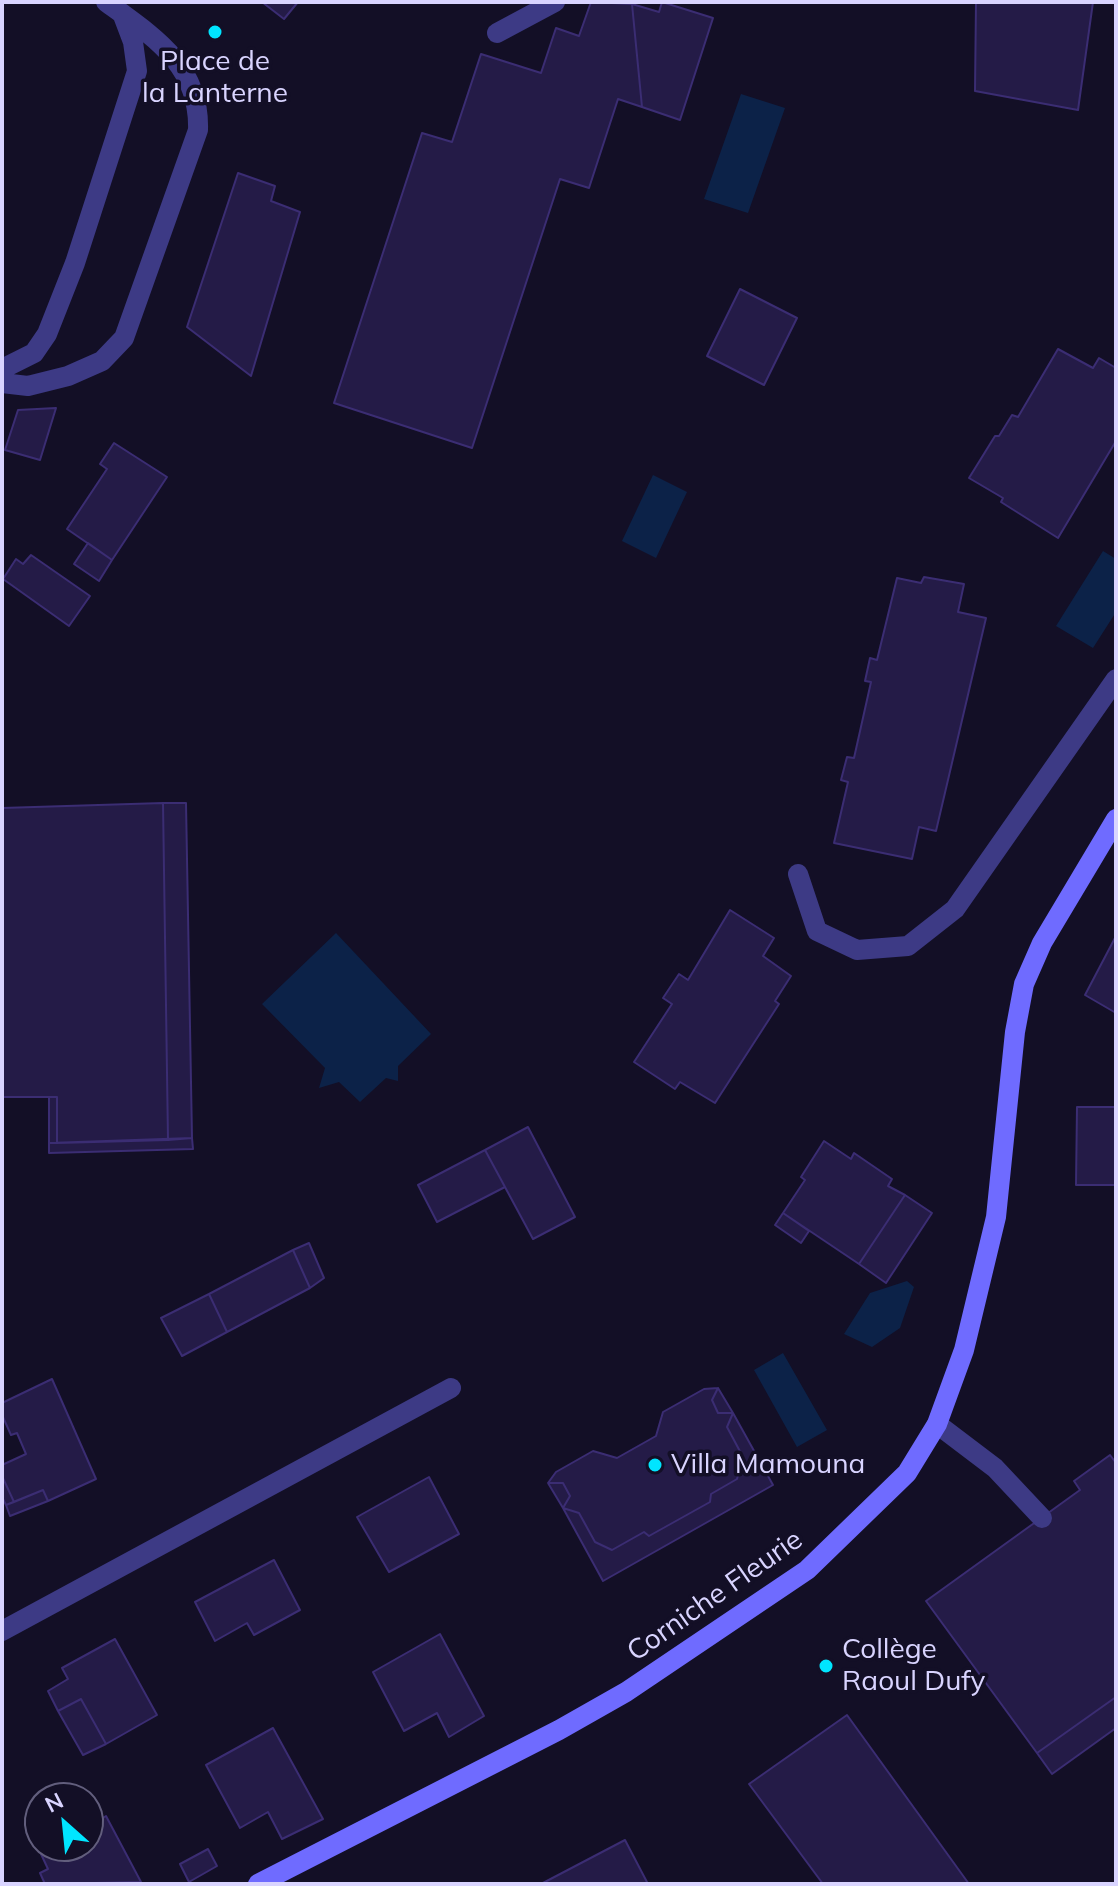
<!DOCTYPE html>
<html>
<head>
<meta charset="utf-8">
<style>
  body { margin:0 }
  #map { position:relative; width:1118px; height:1886px; overflow:hidden; background:#130f26; font-family:Mulish,sans-serif }
  canvas { display:block }
  .frame { position:absolute; inset:0; border:4px solid #d9d4ff; pointer-events:none }
  .north { position:absolute; left:24px; top:1782px; width:80px; height:80px; box-sizing:border-box; background:#130f26; border:2px solid #625e7d; border-radius:50%; rotate:333deg; font-size:22px; font-weight:700; line-height:32px; text-align:center; color:#d9d4ff }
  .north::after { content:''; display:block; margin:auto; width:28px; height:36px; background:#00e5ff; clip-path:polygon(50% 0,100% 100%,50% 72%,0 100%) }
</style>
</head>
<body>
<div id="map">
<canvas width="1118" height="1886"></canvas>
<div class="frame"></div>
<div class="north">N</div>
</div>
<script>
const ctx = document.querySelector('canvas').getContext('2d');
ctx.lineJoin = 'round';
function paint(path, color) { ctx.fillStyle = color; ctx.fill(path, 'evenodd'); }
function trace(path, color, width, dash) { ctx.strokeStyle = color; ctx.lineWidth = width; ctx.lineCap = dash ? 'butt' : 'round'; ctx.setLineDash(dash || []); ctx.stroke(path); }
function drawText(font, color, halo, rows, align = 'center') {
  ctx.font = font + ' Mulish,sans-serif'; ctx.lineWidth = 7; ctx.setLineDash([]); ctx.textBaseline = 'middle'; ctx.strokeStyle = halo; ctx.fillStyle = color; for (const [text, x, y, turn = 0] of rows) {
    ctx.save(); ctx.translate(x, y); ctx.rotate((+turn || 0) * Math.PI / 180); ctx.textAlign = isNaN(turn) ? turn : align; if (halo) ctx.strokeText(text, 0, 0); ctx.fillText(text, 0, 0); ctx.restore();
  }
}
const water = new Path2D(`
  M 741,94 L 785,108 L 748,213 L 704,199 Z
  M 653,475 L 687,492 L 656,558 L 622,541 Z
  M 1103,551 L 1116,559 L 1116,612 L 1093,648 L 1056,626 Z
  M 336,933 L 431,1034 L 398,1066 L 398,1081 L 386,1078 L 360,1102 L 339,1082 L 319,1088 L 325,1068 L 262,1004 Z
  M 907,1281 L 914,1287 L 900,1328 L 872,1347 L 844,1334 L 870,1293 Z
  M 783,1353 L 827,1430 L 797,1447 L 754,1370 Z`);
const building = new Path2D(`
  M 262,2 L 298,2 L 284,19 Z
  M 591,2 L 632,4 L 642,107 L 618,99 L 589,188 L 560,179 L 472,448 L 334,403 L 422,133 L 452,142 L 481,54 L 541,73 L 556,28 L 579,36 Z
  M 662,2 L 713,18 L 680,120 L 642,107 L 632,4 L 659,12 Z
  M 976,2 L 1093,2 L 1078,110 L 975,91 Z
  M 238,173 L 275,186 L 271,201 L 300,212 L 251,376 L 187,327 Z
  M 740,289 L 797,318 L 764,385 L 707,356 Z
  M 1058,349 L 1093,368 L 1099,358 L 1116,368 L 1116,441 L 1058,538 L 1001,502 L 1003,498 L 969,478 L 995,436 L 999,436 L 1012,415 L 1018,417 Z
  M 56,408 L 40,460 L 5,450 L 18,410 Z
  M 114,443 L 167,477 L 112,560 L 67,529 L 107,469 L 100,464 Z
  M 88,543 L 112,560 L 99,581 L 74,564 Z
  M 31,555 L 90,596 L 69,626 L 3,579 L 16,559 L 23,564 Z
  M 924,577 L 964,584 L 958,612 L 986,618 L 936,831 L 919,827 L 912,859 L 834,843 L 848,782 L 841,780 L 847,757 L 854,758 L 871,682 L 865,681 L 870,658 L 877,660 L 897,578 L 921,583 Z
  M 163,803 L 186,803 L 192,1138 L 168,1140 Z
  M 163,803 L 168,1140 L 57,1143 L 57,1097 L 2,1097 L 2,808 Z
  M 730,910 L 774,938 L 763,956 L 791,976 L 775,1001 L 779,1004 L 715,1103 L 680,1082 L 675,1089 L 634,1062 L 672,1004 L 663,998 L 679,974 L 688,980 Z
  M 1116,936 L 1116,1013 L 1085,995 Z
  M 49,1097 L 57,1097 L 57,1143 L 49,1143 Z
  M 1077,1107 L 1116,1107 L 1116,1185 L 1076,1185 Z
  M 528,1127 L 575,1217 L 533,1239 L 485,1150 Z
  M 192,1138 L 193,1149 L 49,1153 L 49,1143 Z
  M 824,1141 L 851,1159 L 854,1153 L 892,1179 L 888,1186 L 905,1195 L 859,1264 L 783,1213 L 805,1180 L 801,1177 Z
  M 485,1150 L 505,1187 L 437,1222 L 418,1185 Z
  M 905,1195 L 932,1213 L 886,1283 L 859,1264 Z
  M 783,1213 L 809,1231 L 801,1243 L 775,1225 Z
  M 309,1243 L 324,1278 L 310,1288 L 293,1250 Z
  M 293,1250 L 310,1288 L 227,1332 L 209,1294 Z
  M 209,1294 L 227,1332 L 182,1356 L 161,1318 Z
  M 52,1379 L 96,1479 L 48,1501 L 43,1490 L 14,1502 L 2,1476 L 2,1465 L 26,1454 L 17,1433 L 11,1435 L 2,1415 L 2,1403 Z
  M 718,1388 L 712,1400 L 718,1413 L 733,1413 L 727,1427 L 743,1457 L 737,1479 L 711,1494 L 710,1502 L 649,1536 L 644,1532 L 612,1550 L 595,1542 L 579,1513 L 563,1508 L 570,1496 L 563,1483 L 548,1483 L 556,1472 L 593,1451 L 617,1458 L 656,1436 L 663,1412 L 704,1389 Z
  M 718,1388 L 733,1413 L 718,1413 L 712,1400 Z
  M 733,1413 L 773,1485 L 603,1581 L 563,1508 L 579,1513 L 595,1542 L 612,1550 L 644,1532 L 649,1536 L 710,1502 L 711,1494 L 737,1479 L 743,1457 L 727,1427 Z
  M 1110,1455 L 1116,1463 L 1116,1697 L 1037,1753 L 926,1601 L 1080,1490 L 1074,1481 Z
  M 2,1476 L 14,1502 L 6,1505 L 2,1497 Z
  M 429,1477 L 459,1534 L 389,1572 L 357,1517 Z
  M 548,1483 L 563,1483 L 570,1496 L 563,1508 Z
  M 43,1490 L 48,1501 L 10,1516 L 6,1505 Z
  M 274,1560 L 300,1610 L 254,1635 L 247,1623 L 215,1641 L 195,1602 Z
  M 440,1634 L 484,1716 L 449,1737 L 437,1713 L 404,1731 L 373,1672 Z
  M 115,1639 L 157,1715 L 106,1744 L 81,1699 L 58,1711 L 48,1691 L 68,1679 L 62,1668 Z
  M 1116,1697 L 1116,1728 L 1052,1774 L 1037,1753 Z
  M 81,1699 L 106,1744 L 83,1755 L 58,1711 Z
  M 847,1715 L 969,1884 L 823,1884 L 749,1784 Z
  M 273,1728 L 323,1819 L 282,1839 L 268,1812 L 240,1828 L 206,1765 Z
  M 106,1816 L 141,1882 L 45,1884 L 40,1873 L 48,1869 L 41,1854 L 55,1846 L 88,1846 L 88,1827 Z
  M 625,1840 L 648,1884 L 541,1884 Z
  M 208,1849 L 217,1866 L 189,1882 L 180,1864 Z`);
const service = new Path2D(`
  M 497,33 L 555,2
  M 798,874 L 817,931 L 857,950 L 908,946 L 955,909 L 1116,679
  M 937,1424 L 995,1468 L 1042,1518
  M 2,1631 L 451,1388`);
const tertiary = new Path2D(`
  M 2,369 L 34,353 L 47,334 L 75,263 L 137,71 L 133,42 L 122,13
  M 2,383 L 28,386 L 68,376 L 102,361 L 124,338 L 198,130 C 200,65 154,37 106,2`);
const secondary = new Path2D(`
  M 258,1884 L 559,1730 L 626,1692 L 807,1570 L 907,1473 L 937,1424 L 964,1350 L 996,1217 L 1015,1032 L 1024,984 L 1042,943 L 1116,819`);
const markers = [
  [215,32,8,"#00e5ff"],
  [655,1465,8,"#00e5ff"],
  [826,1666,8,"#00e5ff"]
];
const poiNames = [
  ["Place de",215,62,"center"],
  ["la Lanterne",215,94,"center"],
  ["Villa Mamouna",671,1465],
  ["Collège",842,1650],
  ["Raoul Dufy",842,1682]
];
const streetNames = [
  ["Corniche Fleurie",715,1596,-35]
];
paint(water, '#0c2248');
paint(building, '#241b47');
trace(building, '#3b2d73', 2);
trace(service, '#3d3a85', 20);
trace(tertiary, '#3d3a85', 20);
trace(secondary, '#6f6bff', 20);
for (const [x, y, r, color] of markers) { const dot = new Path2D(); dot.arc(x, y, r, 0, 2 * Math.PI); ctx.fillStyle = color; ctx.fill(dot); trace(dot, '#130f26', 3); }
drawText('28px', '#d9d4ff', '#130f26', poiNames, 'left');
drawText('28px', '#d9d4ff', '#130f26', streetNames);
</script>
</body>
</html>
